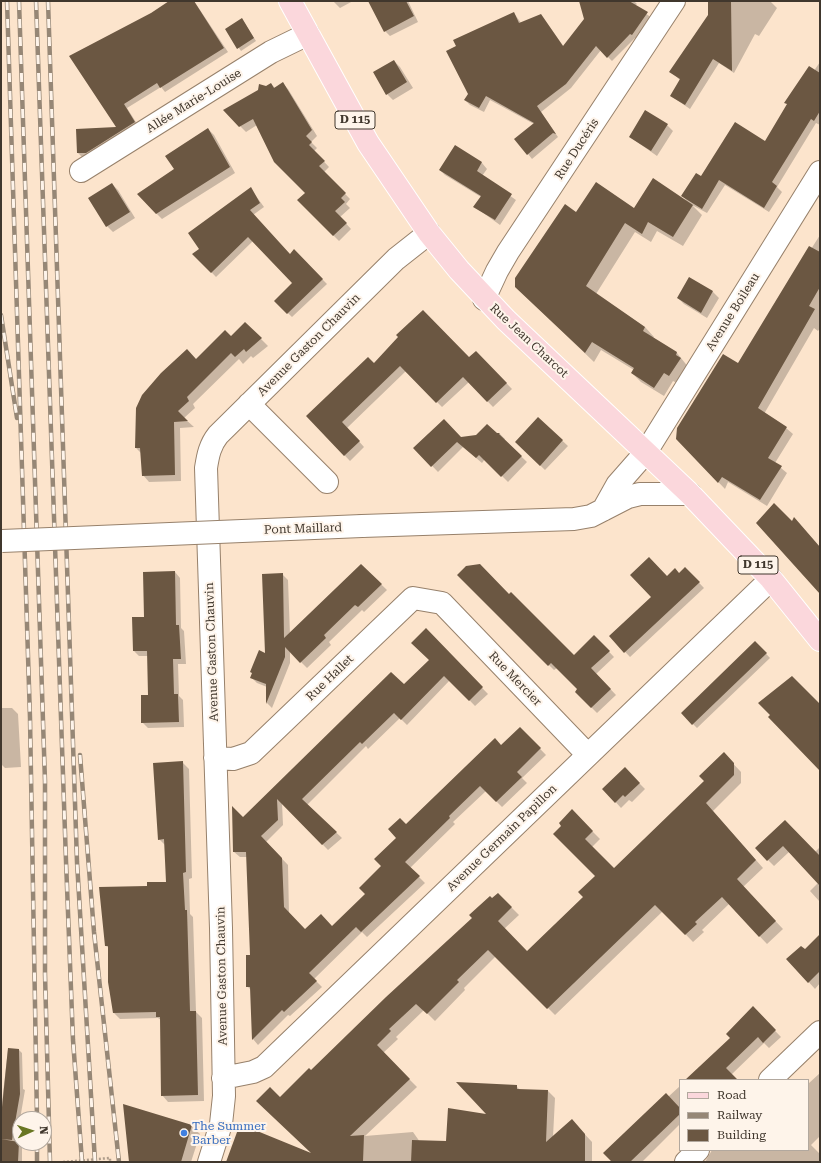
<!DOCTYPE html>
<html>
<head>
<meta charset="utf-8">
<style>
  body { margin:0 }
  #map { position:relative; width:821px; height:1163px; overflow:hidden; background:#fce4cc; font-family:"Roboto Serif",serif }
  canvas { display:block }
  .frame { position:absolute; inset:0; border:2px solid #40372d; pointer-events:none }
  .legend { position:absolute; left:679px; top:1079px; width:130px; height:72px; box-sizing:border-box; background:#fef4ea; border:1px solid #b2a89e; margin:0; padding:5px 7px; list-style:none; font-size:12px; color:#40372d }
  .legend li { display:flex; align-items:center; gap:8px; height:20px }
  .legend b { width:20px; border:1px solid #b2a89e }
  .north { position:absolute; left:12px; top:1111px; width:40px; height:40px; box-sizing:border-box; background:#fef4ea; border:1px solid #b2a89e; border-radius:50%; rotate:87deg; font-size:11px; font-weight:700; line-height:16px; text-align:center; color:#40372d }
  .north::after { content:''; display:block; margin:auto; width:14px; height:18px; background:#697622; clip-path:polygon(50% 0,100% 100%,50% 72%,0 100%) }
</style>
</head>
<body>
<div id="map">
<canvas width="821" height="1163"></canvas>
<div class="frame"></div>
<ul class="legend">
<li><b style="height:5px;background:#fbd7dc"></b>Road</li>
<li><b style="height:5px;background:#968776"></b>Railway</li>
<li><b style="height:11px;background:#6b5742"></b>Building</li>
</ul>
<div class="north">N</div>
</div>
<script>
const ctx = document.querySelector('canvas').getContext('2d');
ctx.lineJoin = 'round';
function paint(path, color) { ctx.fillStyle = color; ctx.fill(path, 'evenodd'); }
function trace(path, color, width, dash) { ctx.strokeStyle = color; ctx.lineWidth = width; ctx.lineCap = dash ? 'butt' : 'round'; ctx.setLineDash(dash || []); ctx.stroke(path); }
function drawText(font, color, halo, rows, align = 'center') {
  ctx.font = font + ' "Roboto Serif",serif'; ctx.lineWidth = 4; ctx.setLineDash([]); ctx.textBaseline = 'middle'; ctx.strokeStyle = halo; ctx.fillStyle = color; for (const [text, x, y, turn = 0] of rows) {
    ctx.save(); ctx.translate(x, y); ctx.rotate((+turn || 0) * Math.PI / 180); ctx.textAlign = isNaN(turn) ? turn : align; if (halo) ctx.strokeText(text, 0, 0); ctx.fillText(text, 0, 0); ctx.restore();
  }
}
const shadow = new Path2D(`
  M 176,1 L 194,1 L 228,52 L 165,92 L 161,87 L 127,108 L 139,127 L 91,157 L 82,157 L 78,153 L 118,128 L 70,56 Z
  M 333,1 L 353,1 L 340,8 Z
  M 369,1 L 408,1 L 418,22 L 390,36 L 385,31 Z
  M 580,1 L 634,1 L 637,4 L 635,6 L 652,18 L 638,39 L 635,38 L 612,61 L 601,50 L 571,88 L 541,112 L 558,137 L 532,159 L 528,154 L 534,124 L 490,100 L 484,112 L 470,105 L 465,100 L 514,13 L 521,23 L 541,15 L 564,47 L 585,20 Z
  M 709,1 L 770,1 L 777,8 L 759,36 L 755,34 L 734,73 L 719,63 L 690,109 L 671,96 L 680,80 L 671,72 L 709,15 Z
  M 244,22 L 256,41 L 241,51 L 226,29 Z
  M 394,61 L 400,67 L 413,88 L 393,100 L 387,94 Z
  M 820,62 L 820,125 L 816,123 L 777,187 L 782,192 L 769,212 L 725,185 L 707,213 L 692,205 L 702,215 L 683,246 L 657,231 L 651,242 L 635,232 L 596,294 L 645,327 L 654,337 L 653,338 L 677,353 L 689,368 L 679,384 L 673,381 L 664,396 L 641,382 L 632,373 L 634,370 L 601,350 L 594,362 L 523,294 L 576,214 L 634,210 L 687,202 L 683,196 L 702,177 L 765,142 Z
  M 271,84 L 275,88 L 283,84 L 288,89 L 317,136 L 311,142 L 317,148 L 314,151 L 329,167 L 324,172 L 350,199 L 346,204 L 350,208 L 340,217 L 351,229 L 339,241 L 298,200 L 306,193 L 257,125 L 246,132 L 224,110 Z
  M 667,125 L 673,131 L 657,156 L 630,137 Z
  M 208,129 L 214,135 L 235,173 L 162,219 L 156,213 Z
  M 455,146 L 482,163 L 487,169 L 482,176 L 516,200 L 500,225 L 475,207 L 481,197 L 445,175 L 440,170 Z
  M 112,184 L 118,190 L 135,218 L 113,232 L 107,226 Z
  M 251,189 L 264,207 L 253,215 L 290,255 L 294,251 L 327,284 L 292,317 L 275,301 L 293,283 L 253,241 L 216,277 L 194,254 L 200,250 Z
  M 820,235 L 820,328 L 818,331 L 814,328 L 764,414 L 786,428 L 793,434 L 775,463 L 787,473 L 767,506 L 728,482 L 725,489 L 677,439 L 738,364 Z
  M 690,279 L 713,292 L 719,298 L 707,318 L 684,304 L 678,298 Z
  M 245,323 L 268,346 L 253,358 L 251,356 L 243,364 L 239,359 L 193,404 L 195,408 L 184,418 L 194,427 L 180,428 L 181,481 L 149,482 L 143,475 L 141,453 L 136,448 L 196,360 L 231,337 Z
  M 476,352 L 512,389 L 493,407 L 469,382 L 442,407 L 406,371 L 347,428 L 364,447 L 350,461 L 307,416 L 374,364 L 469,359 Z
  M 538,418 L 568,446 L 545,470 L 516,442 Z
  M 500,434 L 505,439 L 504,440 L 527,462 L 508,482 L 485,459 L 482,463 L 463,447 L 438,472 L 415,448 Z
  M 361,565 L 387,590 L 364,612 L 362,610 L 329,642 L 331,645 L 307,668 L 290,651 L 290,663 L 272,708 L 267,703 L 267,687 L 257,683 L 251,677 L 266,654 L 282,574 L 288,580 L 290,635 Z
  M 685,568 L 704,588 L 630,657 L 610,636 L 652,597 L 667,577 L 679,574 Z
  M 175,572 L 180,578 L 181,628 L 184,631 L 186,664 L 178,664 L 179,696 L 183,700 L 184,727 L 148,728 L 142,722 L 149,696 L 148,656 L 139,656 L 134,651 L 145,618 Z
  M 458,575 L 509,595 L 574,656 L 594,636 L 614,657 L 596,674 L 616,695 L 597,713 L 576,692 L 579,689 L 557,668 L 554,670 Z
  M 426,630 L 488,694 L 475,706 L 450,680 L 407,725 L 400,718 L 368,749 L 366,746 L 307,805 L 342,838 L 328,850 L 282,803 L 283,825 L 266,842 L 288,865 L 289,914 L 305,930 L 333,927 L 366,894 L 406,825 L 502,747 L 520,728 L 546,755 L 522,778 L 527,783 L 502,807 L 486,791 L 453,822 L 455,824 L 410,868 L 425,883 L 367,937 L 362,932 L 314,979 L 322,987 L 290,1016 L 288,1015 L 258,1045 L 253,1039 L 251,990 L 247,986 L 251,956 L 247,857 L 240,857 L 234,852 L 243,819 L 404,686 L 430,660 Z
  M 755,642 L 770,658 L 697,728 L 682,713 Z
  M 1,708 L 12,708 L 18,714 L 21,767 L 5,768 L 1,764 Z
  M 724,754 L 741,772 L 741,783 L 713,811 L 763,868 L 743,887 L 783,929 L 767,944 L 729,904 L 702,930 L 704,932 L 693,942 L 663,911 L 555,1015 L 496,956 L 464,988 L 465,990 L 435,1021 L 424,1010 L 396,1037 L 398,1039 L 383,1053 L 417,1087 L 365,1136 L 413,1132 L 420,1142 L 447,1142 L 489,1115 L 516,1086 L 520,1090 L 548,1091 L 555,1098 L 553,1137 L 579,1128 L 592,1142 L 592,1162 L 228,1162 L 314,1155 L 280,1098 L 311,1071 L 498,894 L 519,915 L 504,929 L 527,953 L 584,898 L 596,876 L 563,826 L 572,811 L 600,839 L 592,847 L 614,869 L 706,781 Z
  M 182,762 L 189,769 L 192,878 L 189,879 L 190,914 L 193,917 L 196,1012 L 202,1018 L 204,1101 L 168,1102 L 162,1095 L 161,1020 L 158,1018 L 120,1019 L 114,1013 L 109,948 L 106,946 L 148,886 L 167,883 L 165,845 L 159,839 Z
  M 625,769 L 645,789 L 632,802 L 629,800 L 621,808 L 604,789 Z
  M 785,821 L 815,852 L 820,847 L 820,902 L 810,891 L 818,883 L 789,852 L 774,866 L 756,848 Z
  M 820,936 L 820,983 L 815,989 L 788,959 L 805,950 Z
  M 753,1008 L 781,1037 L 769,1048 L 764,1043 L 731,1075 L 737,1080 L 687,1080 L 732,1038 Z
  M 8,1049 L 19,1050 L 22,1053 L 23,1089 L 25,1090 L 16,1143 L 22,1147 L 22,1162 L 1,1162 L 1,1111 Z
  M 820,1073 L 820,1136 L 811,1145 L 820,1154 L 820,1162 L 705,1162 L 712,1150 L 808,1150 L 808,1084 Z
  M 680,1086 L 680,1124 L 642,1162 L 613,1162 L 668,1097 Z
  M 191,1126 L 200,1134 L 191,1162 L 130,1162 Z`);
const building = new Path2D(`
  M 169,1 L 194,1 L 224,48 L 160,88 L 157,83 L 124,104 L 135,122 L 86,153 L 77,153 L 76,129 L 116,127 L 69,56 L 151,13 Z
  M 368,1 L 406,1 L 414,16 L 384,32 Z
  M 579,1 L 629,1 L 648,12 L 632,35 L 630,34 L 607,58 L 596,46 L 566,84 L 537,106 L 556,134 L 553,133 L 527,155 L 514,139 L 534,123 L 486,96 L 479,108 L 464,100 L 468,94 L 446,51 L 456,46 L 453,40 L 514,12 L 519,23 L 541,14 L 563,46 L 584,19 Z
  M 708,1 L 731,1 L 732,71 L 713,59 L 685,105 L 670,96 L 680,79 L 669,72 L 708,15 Z
  M 242,18 L 254,38 L 237,49 L 225,29 Z
  M 394,60 L 407,82 L 386,95 L 373,72 Z
  M 809,66 L 820,73 L 820,111 L 814,121 L 811,119 L 772,182 L 777,186 L 764,208 L 719,180 L 702,209 L 681,196 L 696,173 L 701,176 L 735,122 L 765,141 L 787,104 L 784,103 Z
  M 283,82 L 312,130 L 306,136 L 312,142 L 309,145 L 325,161 L 319,166 L 346,193 L 341,198 L 345,202 L 335,211 L 347,223 L 333,236 L 297,200 L 305,193 L 274,162 L 253,119 L 239,127 L 223,110 L 258,90 L 259,84 L 266,86 L 271,83 L 274,88 Z
  M 645,110 L 668,124 L 651,151 L 629,137 Z
  M 208,128 L 230,167 L 156,214 L 137,194 L 174,169 L 165,156 Z
  M 455,145 L 482,162 L 477,171 L 512,194 L 495,220 L 473,207 L 481,196 L 439,170 Z
  M 653,178 L 693,205 L 673,237 L 648,222 L 642,234 L 625,223 L 586,286 L 645,327 L 643,331 L 677,352 L 676,355 L 681,358 L 669,376 L 664,373 L 654,388 L 631,373 L 634,368 L 592,342 L 585,353 L 515,287 L 515,278 L 565,204 L 576,212 L 596,182 L 634,208 Z
  M 112,183 L 130,212 L 106,227 L 88,198 Z
  M 251,187 L 260,203 L 250,210 L 290,254 L 294,249 L 323,279 L 287,314 L 274,301 L 292,283 L 248,237 L 211,273 L 192,254 L 199,249 L 188,233 Z
  M 809,246 L 820,252 L 820,287 L 809,306 L 815,309 L 758,408 L 787,427 L 768,458 L 782,466 L 760,500 L 722,477 L 718,483 L 676,439 L 677,428 L 723,354 L 738,363 Z
  M 689,277 L 713,291 L 701,313 L 677,298 Z
  M 423,310 L 469,357 L 476,351 L 507,383 L 487,402 L 463,377 L 436,403 L 400,366 L 342,422 L 360,441 L 344,456 L 306,416 L 368,357 L 374,363 L 398,337 L 396,335 Z
  M 245,322 L 262,338 L 246,352 L 244,349 L 235,357 L 231,353 L 187,397 L 189,401 L 178,411 L 188,421 L 174,422 L 175,475 L 142,476 L 140,448 L 135,448 L 136,408 L 142,395 L 161,373 L 187,349 L 196,359 L 225,330 L 231,336 Z
  M 538,417 L 563,440 L 540,466 L 515,442 Z
  M 444,419 L 461,437 L 476,435 L 487,424 L 497,433 L 500,433 L 499,434 L 522,456 L 501,477 L 479,455 L 476,458 L 457,442 L 431,467 L 413,448 Z
  M 774,503 L 792,521 L 794,517 L 820,547 L 820,594 L 756,523 Z
  M 649,557 L 667,576 L 675,568 L 679,573 L 685,567 L 700,582 L 624,653 L 609,636 L 651,597 L 630,575 Z
  M 361,564 L 382,584 L 358,607 L 355,605 L 324,635 L 326,638 L 300,663 L 285,647 L 285,657 L 266,704 L 266,684 L 250,678 L 252,673 L 250,672 L 259,650 L 265,653 L 262,574 L 283,573 L 284,638 Z
  M 480,564 L 509,594 L 511,592 L 574,655 L 594,635 L 610,651 L 591,668 L 611,689 L 591,708 L 575,692 L 577,689 L 551,663 L 548,666 L 457,575 L 466,566 Z
  M 175,571 L 176,625 L 179,625 L 181,659 L 173,659 L 174,694 L 178,694 L 179,722 L 141,723 L 141,695 L 148,695 L 147,651 L 133,651 L 132,617 L 144,617 L 143,572 Z
  M 426,628 L 483,687 L 469,701 L 444,676 L 401,720 L 394,713 L 362,744 L 360,742 L 302,799 L 337,832 L 322,845 L 277,799 L 278,820 L 261,836 L 282,858 L 284,907 L 305,929 L 321,914 L 332,926 L 365,894 L 359,888 L 381,866 L 374,859 L 396,838 L 388,829 L 400,818 L 406,824 L 495,738 L 501,745 L 520,727 L 541,748 L 517,772 L 522,777 L 496,802 L 480,786 L 449,816 L 450,818 L 405,862 L 420,876 L 361,932 L 356,927 L 309,973 L 317,981 L 284,1012 L 282,1010 L 252,1040 L 250,987 L 246,987 L 246,955 L 250,955 L 246,852 L 233,852 L 232,806 L 243,817 L 391,672 L 404,684 L 429,660 L 411,643 Z
  M 755,641 L 767,653 L 692,725 L 681,713 Z
  M 792,676 L 820,704 L 820,771 L 768,717 L 770,715 L 758,703 Z
  M 724,752 L 734,763 L 734,775 L 706,803 L 756,860 L 737,879 L 776,921 L 759,937 L 722,897 L 695,922 L 697,924 L 685,935 L 655,905 L 547,1009 L 488,950 L 457,980 L 459,982 L 427,1014 L 416,1004 L 389,1029 L 391,1031 L 377,1045 L 410,1079 L 350,1136 L 364,1135 L 363,1162 L 226,1162 L 240,1124 L 311,1153 L 256,1101 L 270,1087 L 280,1097 L 309,1068 L 311,1070 L 386,997 L 472,918 L 469,915 L 490,896 L 492,898 L 498,893 L 512,907 L 498,921 L 527,951 L 583,897 L 578,892 L 595,876 L 553,834 L 561,826 L 559,823 L 572,809 L 593,831 L 585,839 L 614,868 L 704,781 L 699,776 Z
  M 183,761 L 186,872 L 183,873 L 185,910 L 187,910 L 190,1011 L 196,1011 L 198,1095 L 161,1096 L 160,1017 L 156,1017 L 156,1012 L 113,1013 L 108,982 L 108,946 L 105,946 L 99,887 L 147,886 L 147,882 L 166,882 L 164,839 L 158,840 L 153,763 Z
  M 625,767 L 640,783 L 625,797 L 623,795 L 615,803 L 602,789 Z
  M 785,820 L 820,856 L 820,886 L 783,846 L 767,861 L 755,848 Z
  M 820,934 L 820,971 L 808,983 L 786,959 L 801,946 L 805,949 Z
  M 753,1006 L 776,1030 L 763,1043 L 758,1037 L 726,1068 L 738,1080 L 685,1080 L 730,1038 L 726,1034 Z
  M 8,1048 L 19,1049 L 20,1094 L 12,1140 L 1,1139 L 1,1117 Z
  M 456,1082 L 517,1085 L 517,1089 L 548,1090 L 546,1142 L 572,1119 L 585,1134 L 585,1162 L 411,1162 L 412,1140 L 446,1141 L 448,1108 L 486,1114 Z
  M 666,1093 L 680,1108 L 680,1114 L 630,1162 L 612,1162 L 603,1153 Z
  M 123,1104 L 192,1125 L 181,1162 L 129,1162 Z
  M 1,1139 L 19,1142 L 18,1162 L 1,1162 Z`);
const path = new Path2D(`
  M 63,1162 L 110,1158 L 110,1162`);
const minor = new Path2D(`
  M 81,171 L 271,52 L 308,34
  M 484,299 L 497,271 L 508,252 L 674,1
  M 249,404 L 327,482
  M 603,510 L 617,485 L 646,452 L 820,172
  M 362,526 L 574,519 L 591,516 L 628,497 L 640,494 L 690,494
  M 215,758 L 233,759 L 251,753 L 413,598 L 442,603 L 588,755
  M 223,1078 L 253,1072 L 264,1067 L 771,579
  M 770,1080 L 820,1032
  M 209,1162 L 221,1124 L 224,1096 L 221,928 L 206,468 C 208,455 210,445 218,435 L 396,259 L 429,233
  M 686,1162 L 698,1150`);
const major = new Path2D(`
  M 290,1 L 368,143 L 429,233 L 459,270 L 506,320 L 690,494 L 771,579 L 820,640`);
const rail = new Path2D(`
  M 7,1 L 30,718 L 37,1119
  M 19,1 L 45,781 L 45,974 L 50,1162
  M 36,1 L 66,861 L 73,1040 L 82,1162
  M 48,1 L 77,862 L 95,1162
  M 1,315 L 17,418
  M 80,755 L 94,932 L 119,1162
  M 37,1143 L 37,1162`);
const minorBridge = new Path2D(`
  M 2,541 L 362,526`);
const markers = [
  [184,1133,4,"#3f7fe0"]
];
const shields = [
  [355,120,40],
  [758,565,40]
];
const shieldNames = [
  ["D 115",355,120],
  ["D 115",758,565]
];
const streetNames = [
  ["Allée Marie-Louise",194,101,-32],
  ["Rue Ducéris",577,149,-57],
  ["Avenue Boileau",733,312,-58],
  ["Rue Jean Charcot",529,341,43],
  ["Avenue Gaston Chauvin",309,345,-45],
  ["Pont Maillard",303,529,-2],
  ["Avenue Gaston Chauvin",212,652,-92],
  ["Rue Hallet",330,678,-44],
  ["Rue Mercier",515,679,46],
  ["Avenue Germain Papillon",502,838,-44],
  ["Avenue Gaston Chauvin",222,976,-91]
];
const shopNames = [
  ["The Summer",192,1126],
  ["Barber",192,1140]
];
paint(shadow, '#0003');
paint(building, '#6b5742');
trace(minor, '#97816b', 24);
trace(major, '#fff', 24);
trace(path, '#af9d8b', 2.5, [2, 2]);
trace(minor, '#fff', 22);
trace(major, '#fbd7dc', 22);
trace(rail, '#968776', 4.5);
trace(rail, '#fef4ea', 3, [9]);
trace(minorBridge, '#97816b', 24, []);
trace(minorBridge, '#fff', 22);
for (const [x, y, r, color] of markers) { const dot = new Path2D(); dot.arc(x, y, r, 0, 2 * Math.PI); ctx.fillStyle = color; ctx.fill(dot); trace(dot, '#fef4ea', 1.5); }
for (const [x, y, w] of shields) { const box = new Path2D(); box.roundRect(x - w / 2, y - 9, w, 18, 3); ctx.fillStyle = '#fef4ea'; ctx.fill(box); trace(box, '#40372d', 1); }
drawText('bold 11px', '#40372d', null, shieldNames);
drawText('12px', '#40372d', '#fef4ea', streetNames);
drawText('12px', '#366cbe', '#fef4ea', shopNames, 'left');
</script>
</body>
</html>
